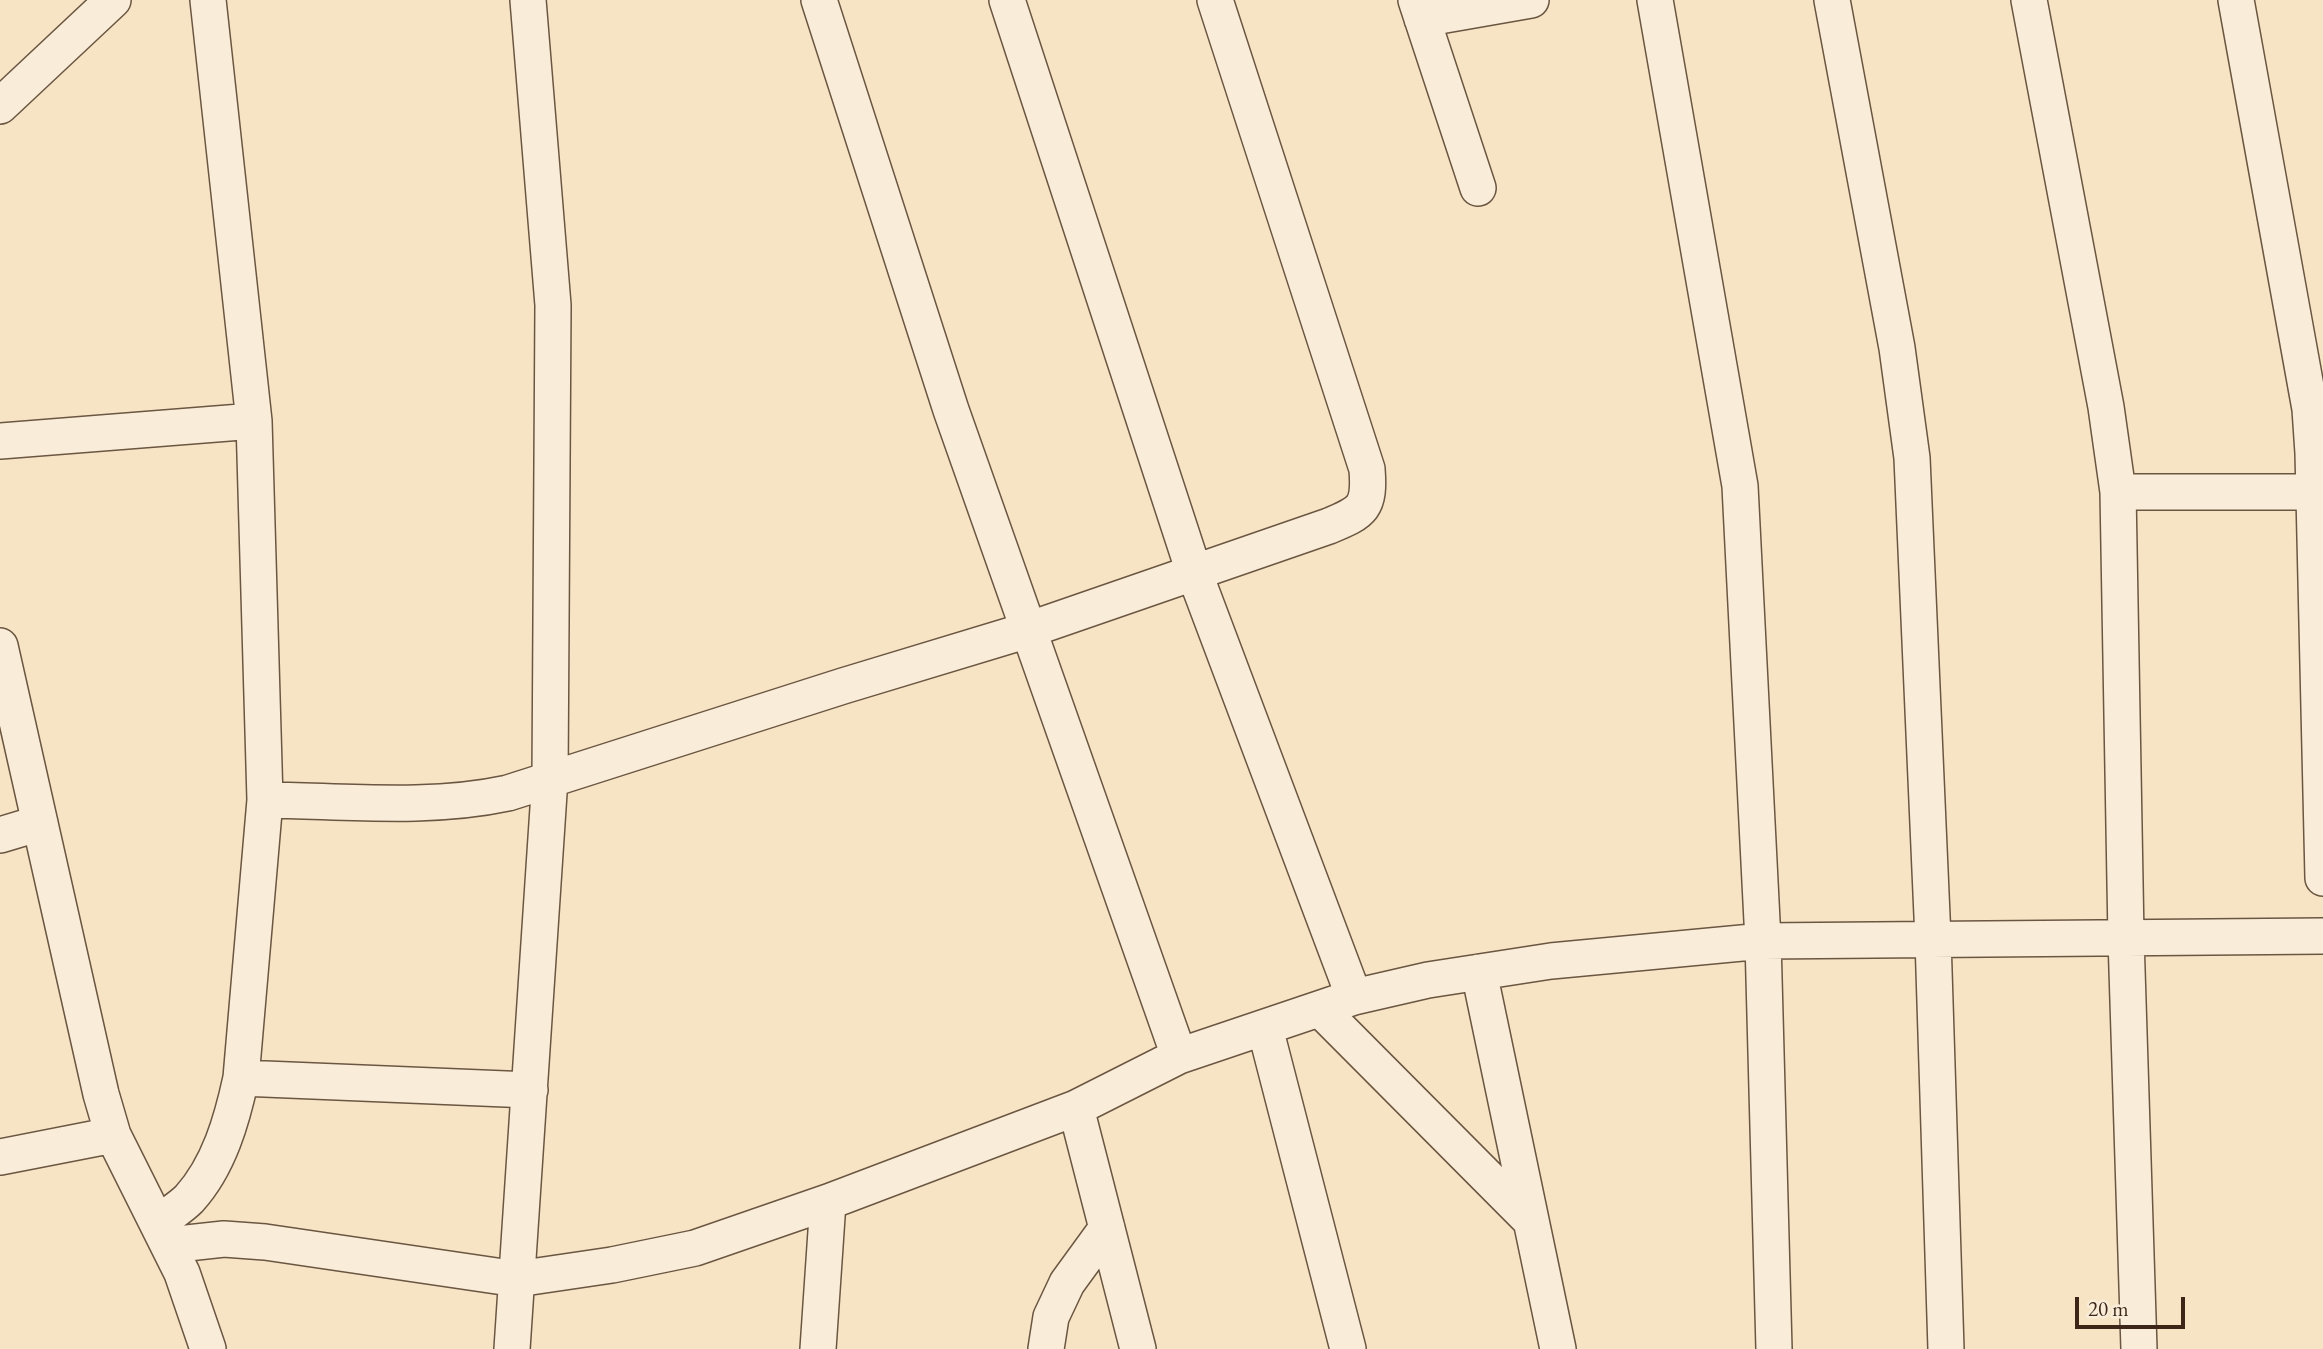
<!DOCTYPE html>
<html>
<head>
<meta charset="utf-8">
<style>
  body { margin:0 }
  #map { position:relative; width:2323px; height:1349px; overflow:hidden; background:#f6e4c5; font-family:"EB Garamond",serif }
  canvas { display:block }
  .scale { position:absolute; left:2075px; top:1297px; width:110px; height:32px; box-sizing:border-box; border:4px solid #3d2617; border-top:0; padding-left:9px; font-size:21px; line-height:24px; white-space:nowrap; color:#3d2617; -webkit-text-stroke:5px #f9edd9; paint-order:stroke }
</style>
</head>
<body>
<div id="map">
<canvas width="2323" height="1349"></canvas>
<div class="scale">20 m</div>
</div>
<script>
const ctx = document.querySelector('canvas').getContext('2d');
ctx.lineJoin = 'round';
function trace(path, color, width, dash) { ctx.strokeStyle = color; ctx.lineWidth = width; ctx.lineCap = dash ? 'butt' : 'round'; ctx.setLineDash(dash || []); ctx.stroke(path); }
const street = new Path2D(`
  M 819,0 L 951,410 L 1179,1056
  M 1007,0 L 1194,572 L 1354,997
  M 1416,0 L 1478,188
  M 1655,0 L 1740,486 L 1763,941 L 1774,1349
  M 1832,0 L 1897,348 L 1912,458 L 1933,939 L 1946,1349
  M 2029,0 L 2106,407 L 2118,492 L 2126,938 L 2139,1349
  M 2236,0 L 2310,409 L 2313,453 L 2323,878
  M 1422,19 L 1531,0
  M 0,106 L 113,0
  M 0,441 L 254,421
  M 2118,492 L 2314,492
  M 0,646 L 101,1094 L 113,1135 L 182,1273 L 208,1349
  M 265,800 C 346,801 429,810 508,793 L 843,686 L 1028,630 L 1329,526 C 1363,512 1370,508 1367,469 L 1215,0
  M 0,835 L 40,823
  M 1479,972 L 1558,1349
  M 1320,1009 L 1530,1220
  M 1265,1028 L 1348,1349
  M 241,1078 L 530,1090
  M 1076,1108 L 1138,1349
  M 0,1157 L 113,1135
  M 158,1223 C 168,1215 180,1208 189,1199 C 219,1166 232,1120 241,1078 L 265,800 L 254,421 L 208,0
  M 169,1245 L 224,1239 L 265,1242 L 517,1279 L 612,1265 L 695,1248 L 828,1202 L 1076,1108 L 1179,1056 L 1354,997 L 1428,980 L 1551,961 L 1763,941 L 2323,936
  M 512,1349 L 550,778 L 553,305 L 528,0
  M 818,1349 L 828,1202
  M 1046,1349 L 1051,1317 L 1067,1283 L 1107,1228`);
trace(street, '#6b5642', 38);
trace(street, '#f9edd9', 35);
</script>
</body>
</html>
